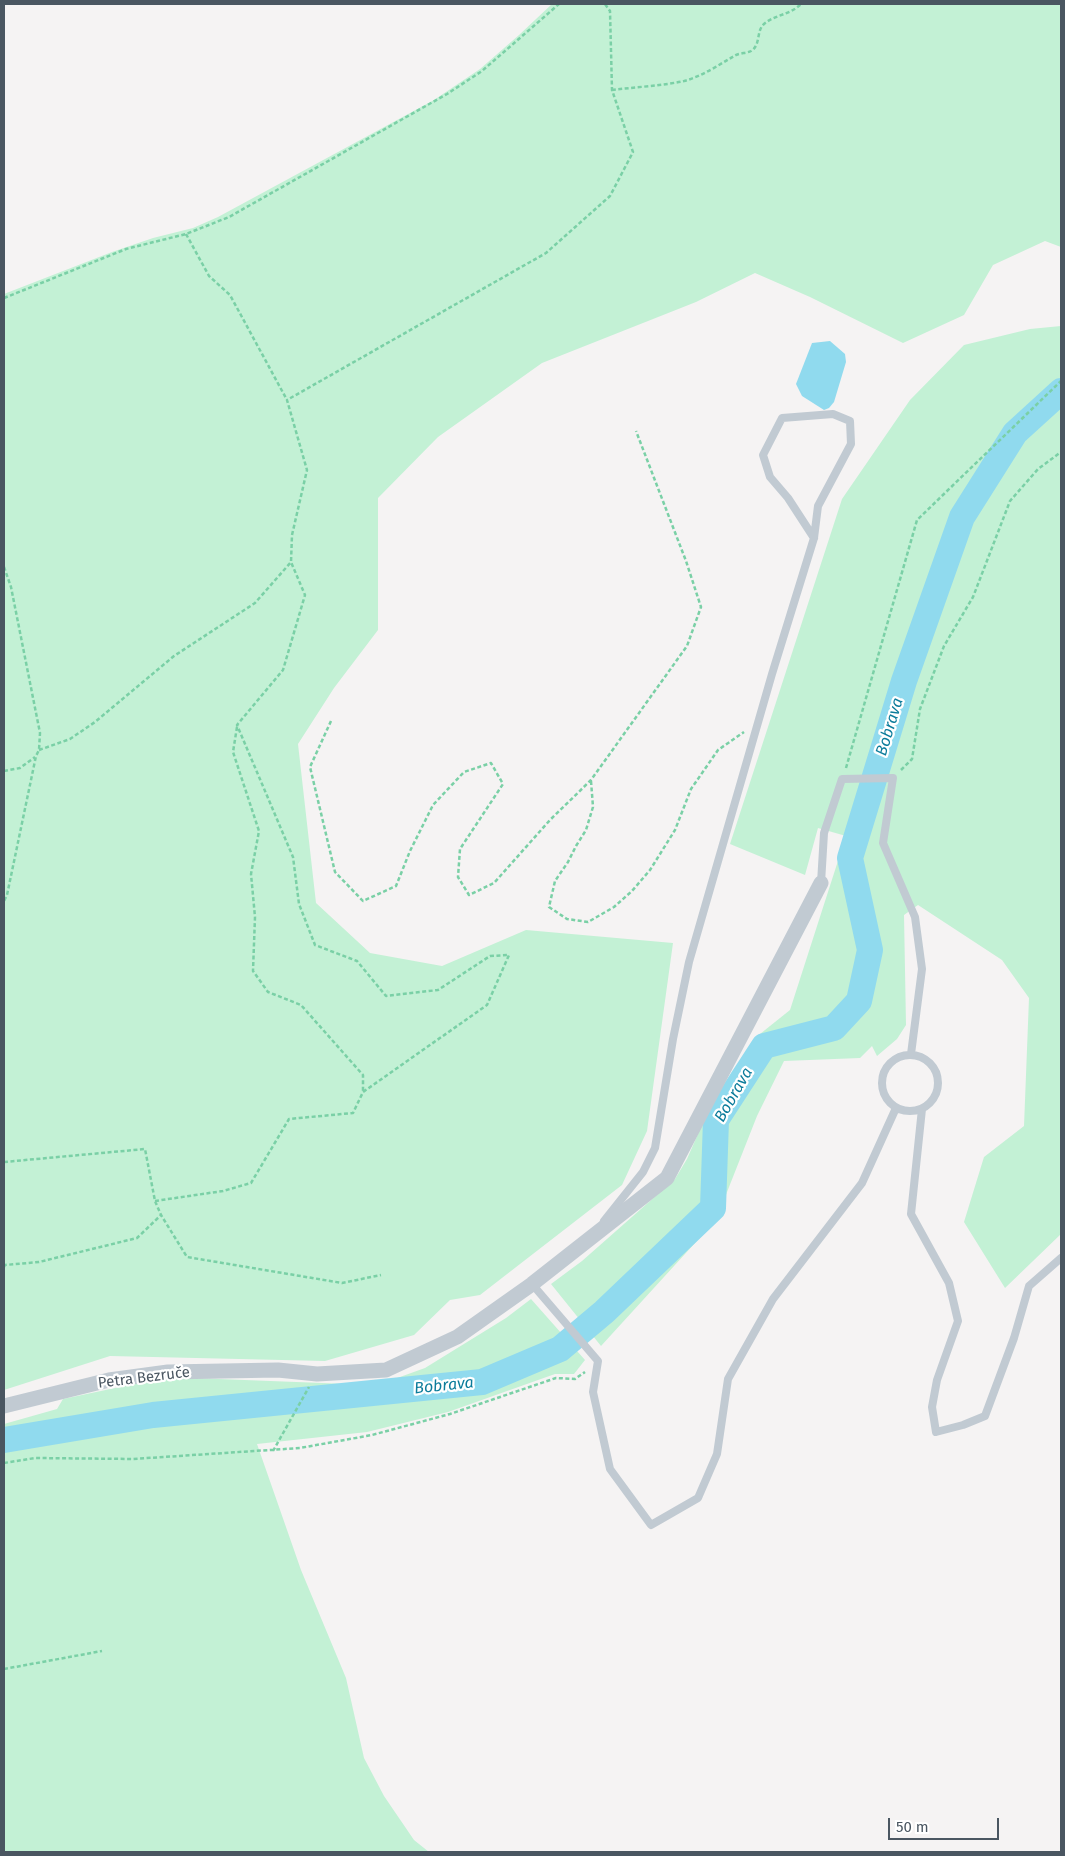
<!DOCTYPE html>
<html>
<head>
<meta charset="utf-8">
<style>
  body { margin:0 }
  #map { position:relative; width:1065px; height:1856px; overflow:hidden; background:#f5f3f3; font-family:"Fira Sans",sans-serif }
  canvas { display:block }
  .frame { position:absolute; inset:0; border:5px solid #4a5661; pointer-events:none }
  .scale { position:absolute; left:888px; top:1818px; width:111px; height:22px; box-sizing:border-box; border:2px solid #4a5661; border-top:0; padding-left:6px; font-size:15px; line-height:18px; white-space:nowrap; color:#4a5661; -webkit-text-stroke:4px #fff; paint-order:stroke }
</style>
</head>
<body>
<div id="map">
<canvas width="1065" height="1856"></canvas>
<div class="frame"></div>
<div class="scale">50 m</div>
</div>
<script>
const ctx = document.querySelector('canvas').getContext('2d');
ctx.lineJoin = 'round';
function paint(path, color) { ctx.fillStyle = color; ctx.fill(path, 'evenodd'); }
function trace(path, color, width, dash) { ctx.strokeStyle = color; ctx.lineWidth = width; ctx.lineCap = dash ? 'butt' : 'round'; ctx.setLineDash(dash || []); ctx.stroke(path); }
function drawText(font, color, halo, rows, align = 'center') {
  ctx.font = font + ' "Fira Sans",sans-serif'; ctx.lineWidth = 4.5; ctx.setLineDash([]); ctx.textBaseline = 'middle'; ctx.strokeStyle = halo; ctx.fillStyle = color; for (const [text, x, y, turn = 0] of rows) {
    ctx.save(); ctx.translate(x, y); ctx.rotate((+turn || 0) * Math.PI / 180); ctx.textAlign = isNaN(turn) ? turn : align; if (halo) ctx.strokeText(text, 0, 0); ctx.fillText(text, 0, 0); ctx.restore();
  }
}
const green = new Path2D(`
  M 552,4 L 1061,4 L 1061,247 L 1045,241 L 993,265 L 964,315 L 903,343 L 810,297 L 755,273 L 696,302 L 542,363 L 438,437 L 378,498 L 378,630 L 334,688 L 298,744 L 316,903 L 370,953 L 442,966 L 526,930 L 673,943 L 647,1131 L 622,1185 L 480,1295 L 450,1300 L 414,1335 L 325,1361 L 110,1356 L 4,1390 L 4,294 L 112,252 L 153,238 L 193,228 L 218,217 L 434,100 L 480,69 L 519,35 Z
  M 1061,326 L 1061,1234 L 1005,1288 L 964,1222 L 984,1157 L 1024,1126 L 1029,998 L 1002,960 L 918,905 L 904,915 L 906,1025 L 897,1039 L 877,1056 L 872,1046 L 860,1058 L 784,1061 L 757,1116 L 716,1220 L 601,1346 L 551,1284 L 582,1261 L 675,1179 L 687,1159 L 711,1104 L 755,1038 L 790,1010 L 846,836 L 818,828 L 805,875 L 730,844 L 842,499 L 910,400 L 964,345 L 1030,329 Z
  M 531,1299 L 585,1360 L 574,1374 L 555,1374 L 448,1412 L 367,1432 L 257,1444 L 301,1570 L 346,1678 L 364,1758 L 384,1796 L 414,1840 L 429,1852 L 4,1852 L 4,1424 L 57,1409 L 63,1399 L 167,1377 L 348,1384 L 386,1382 L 425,1368 L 506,1318 Z`);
const water = new Path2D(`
  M 830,341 L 845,354 L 846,362 L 834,402 L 829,408 L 824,410 L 802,396 L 796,384 L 812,343 Z`);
const river = new Path2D(`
  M 4,1440 L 153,1415 L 482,1382 L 560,1349 L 604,1312 L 713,1208 L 716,1120 L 764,1046 L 834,1028 L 859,1001 L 870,950 L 850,858 L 904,681 L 962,517 L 1015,433 L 1061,391`);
const path = new Path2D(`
  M 612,90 C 635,87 661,86 684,81 C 703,76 720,64 736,55 C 741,53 747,53 751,51 C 761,45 756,31 764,24 C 774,15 790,15 801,4
  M 186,234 L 209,276 L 230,295 L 287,400
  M 4,298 L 126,249 L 186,234 L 229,217 L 447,94 L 482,71 L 559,4
  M 4,567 L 11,587 L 40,733 L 39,750 L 36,756 L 7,895 L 4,901
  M 331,721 L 310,767 L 335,872 L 363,901 L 396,886 L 410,851 L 433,805 L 464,772 L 491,763 L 503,784 L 460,849 L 458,877 L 469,895 L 494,883 L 550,820 L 591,780 L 687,646 L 701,607 L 686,561 L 636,431
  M 237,727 L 233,752 L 259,831 L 251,874 L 255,917 L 253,971 L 268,992 L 301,1005 L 363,1075 L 363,1092
  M 39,750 L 70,739 L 95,722 L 174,656 L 255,603 L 291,562 L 292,535 L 307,470 L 287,400 L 546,253 L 610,196 L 633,152 L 612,90 L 610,11 L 605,4
  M 846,768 L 917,520 L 1061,381
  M 901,770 L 912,759 L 920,709 L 944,646 L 973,597 L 1010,501 L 1038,469 L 1061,452
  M 4,771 L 20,768 L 35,757
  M 591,781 L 593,807 L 586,830 L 576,846 L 568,862 L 555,881 L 549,907 L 567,919 L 588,922 L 614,907 L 632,891 L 650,870 L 675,830 L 691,789 L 718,750 L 744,732
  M 4,1162 L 145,1149 L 155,1201 L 161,1215 L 187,1257 L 342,1283 L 381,1275
  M 155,1201 L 223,1191 L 251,1183 L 289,1119 L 353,1113 L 363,1092 L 487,1005 L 509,955 L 490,956 L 438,990 L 386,996 L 357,961 L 315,945 L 299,904 L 293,857 L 237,725 L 283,670 L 305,595 L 291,562
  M 4,1267 L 5,1265 L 39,1262 L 137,1238 L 161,1215
  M 273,1451 L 309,1387
  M 4,1463 L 35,1458 L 133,1459 L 300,1448 L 372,1435 L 450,1414 L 556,1378 L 575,1379 L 585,1372
  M 4,1669 L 102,1651`);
const lane = new Path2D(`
  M 821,883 L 824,833 L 842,779 L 893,778 L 883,843 L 915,917 L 922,969 L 911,1054
  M882 1083a28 28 0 1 1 56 0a28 28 0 1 1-56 0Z
  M 922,1109 L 911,1214 L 949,1283 L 958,1321 L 937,1380 L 932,1407 L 936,1432 L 963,1425 L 985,1416 L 1014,1338 L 1029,1286 L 1061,1258
  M 604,1221 L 643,1172 L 655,1148 L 673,1039 L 689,962 L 772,674 L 814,538 L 818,506 L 851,444 L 850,421 L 833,414 L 782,418 L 763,455 L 770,477 L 788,498 L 814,538
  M 532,1284 L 598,1361 L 593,1392 L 610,1469 L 651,1525 L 698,1498 L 717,1454 L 728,1379 L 773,1299 L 862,1183 L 896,1108`);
const street = new Path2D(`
  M 4,1406 L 109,1380 L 168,1372 L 278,1370 L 317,1374 L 386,1370 L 457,1337 L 532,1284 L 667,1178 L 821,883`);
const streetNames = [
  ["Petra Bezruče",144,1378,-7]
];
const waterNames = [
  ["Bobrava",890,727,-73],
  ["Bobrava",734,1095,-60],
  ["Bobrava",444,1386,-6]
];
paint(green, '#c3f1d5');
paint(water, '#90daee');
trace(river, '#90daee', 26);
trace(path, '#7ad0a6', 2.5, [4, 2.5]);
trace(lane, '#c1cad2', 8);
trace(street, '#c1cad2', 15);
drawText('15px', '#4a5661', '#fff', streetNames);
drawText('italic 16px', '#0c7c9b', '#fff', waterNames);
</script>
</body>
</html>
